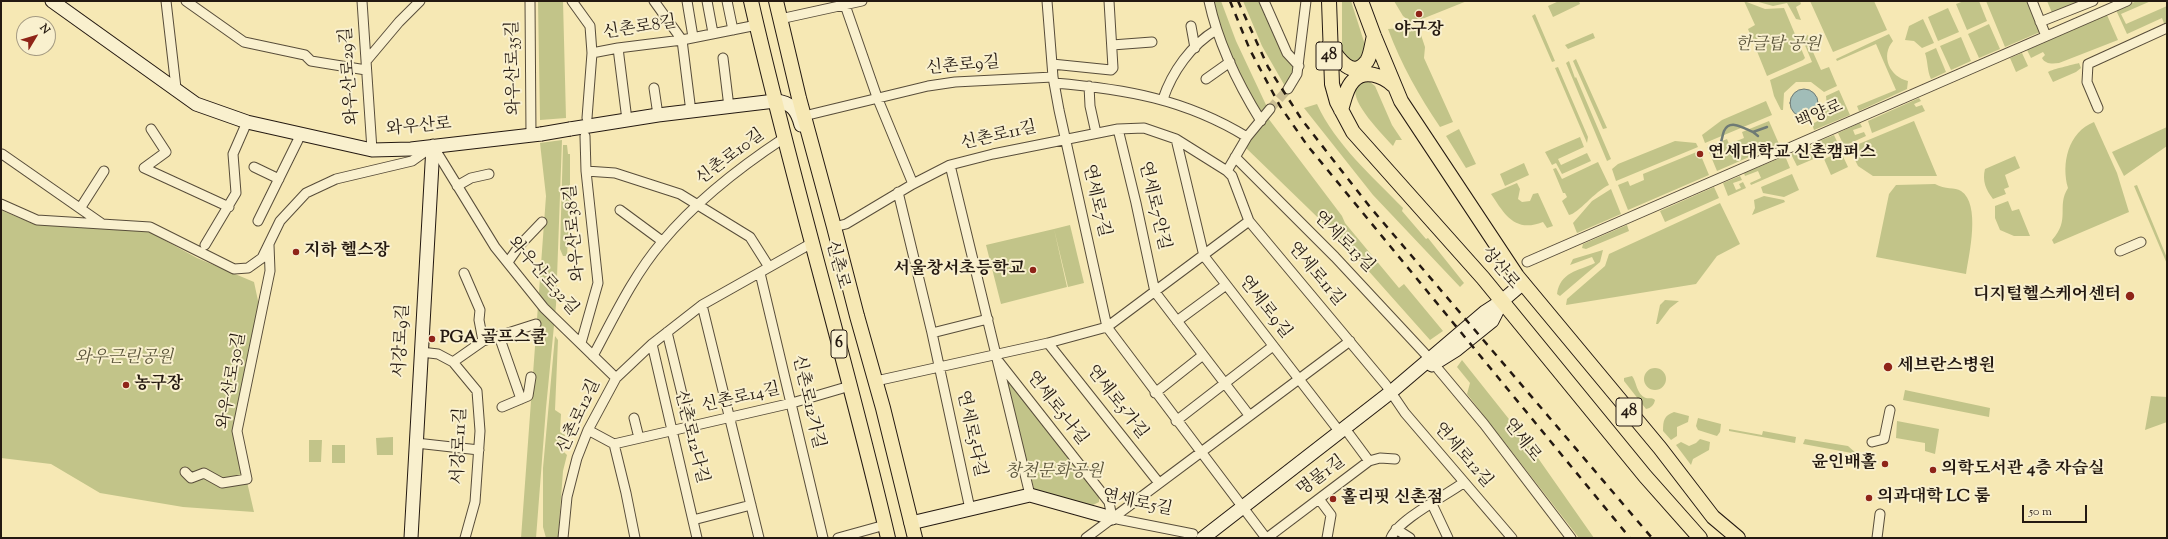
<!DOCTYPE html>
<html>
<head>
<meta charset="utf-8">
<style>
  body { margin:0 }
  #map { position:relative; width:2168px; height:539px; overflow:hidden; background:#f6e8b4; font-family:"Sorts Mill Goudy",serif }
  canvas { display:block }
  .frame { position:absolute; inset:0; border:2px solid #241911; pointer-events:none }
  .north { position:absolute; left:16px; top:16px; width:40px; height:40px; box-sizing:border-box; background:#f9f0ce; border:1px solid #a49a82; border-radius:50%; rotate:52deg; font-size:11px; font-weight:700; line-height:16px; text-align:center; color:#241911 }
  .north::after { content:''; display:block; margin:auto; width:14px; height:18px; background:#8f2418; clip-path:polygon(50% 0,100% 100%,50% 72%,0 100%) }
  .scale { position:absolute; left:2022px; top:505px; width:65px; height:18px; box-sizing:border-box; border:2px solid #241911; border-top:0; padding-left:5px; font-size:12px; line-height:14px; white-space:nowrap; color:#241911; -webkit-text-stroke:3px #f9f0ce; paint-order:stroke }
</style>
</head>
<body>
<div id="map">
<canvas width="2168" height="539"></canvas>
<div class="frame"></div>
<div class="north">N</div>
<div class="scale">50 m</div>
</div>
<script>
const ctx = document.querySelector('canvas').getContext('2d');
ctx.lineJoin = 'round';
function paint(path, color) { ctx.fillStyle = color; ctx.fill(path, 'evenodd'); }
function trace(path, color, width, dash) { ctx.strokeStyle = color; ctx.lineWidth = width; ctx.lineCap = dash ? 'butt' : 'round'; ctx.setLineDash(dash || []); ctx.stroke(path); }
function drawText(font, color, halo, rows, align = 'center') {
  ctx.font = font + ' "Sorts Mill Goudy","Noto Serif KR",serif'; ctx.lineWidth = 4; ctx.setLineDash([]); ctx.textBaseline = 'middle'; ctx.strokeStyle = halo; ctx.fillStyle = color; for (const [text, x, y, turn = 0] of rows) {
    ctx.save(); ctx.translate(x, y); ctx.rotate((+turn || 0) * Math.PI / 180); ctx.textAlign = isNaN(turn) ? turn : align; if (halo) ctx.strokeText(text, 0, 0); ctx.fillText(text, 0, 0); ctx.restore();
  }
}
const green = new Path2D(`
  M 538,1 L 563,1 L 566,118 L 540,120 Z
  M 1211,1 L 1221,1 L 1236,41 L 1267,107 L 1259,115 L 1235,68 Z
  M 1243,1 L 1261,1 L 1296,67 L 1286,88 L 1262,46 Z
  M 1342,1 L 1351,1 L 1366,48 L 1358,64 L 1342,58 Z
  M 1394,1 L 1467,1 L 1412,23 L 1403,16 Z
  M 1559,1 L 1579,1 L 1580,4 L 1553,17 L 1548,6 Z
  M 1744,1 L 1765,9 L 1784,8 L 1805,58 L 1803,60 L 1767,76 L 1748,29 L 1755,25 Z
  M 1755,1 L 1800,1 L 1801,4 L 1796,7 L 1801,20 L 1796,19 L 1787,3 L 1773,6 Z
  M 1810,1 L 1874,1 L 1887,30 L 1833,52 Z
  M 1964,1 L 1979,1 L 1987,21 L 1967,30 L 1956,4 Z
  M 1986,1 L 2027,1 L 2040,32 L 2005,47 Z
  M 2047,1 L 2086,1 L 2053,15 Z
  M 2137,1 L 2151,1 L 2121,14 L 2126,24 L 2167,6 L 2167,25 L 2165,26 L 2162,18 L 2127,34 L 2116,10 Z
  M 1948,8 L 1959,32 L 1938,41 L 1928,17 Z
  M 1535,14 L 1555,61 L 1552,62 L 1532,16 Z
  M 2107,15 L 2118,40 L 2059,63 C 2052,64 2045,64 2042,58 L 2045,55 L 2043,52 L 2031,58 L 2027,50 Z
  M 1923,19 L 1934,43 L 1922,48 L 1914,41 L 1905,40 L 1909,26 Z
  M 1989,24 L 2000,49 L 1979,58 L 1968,34 Z
  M 1400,28 L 1419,29 L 1425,47 L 1424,58 L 1453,122 L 1440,127 C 1419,96 1401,64 1388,29 Z
  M 1593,33 L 1595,38 L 1568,49 L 1565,45 Z
  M 1889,34 L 1893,41 C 1880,56 1890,77 1908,81 L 1907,89 L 1859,111 L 1857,106 L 1896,90 L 1876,44 L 1837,61 L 1836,59 Z
  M 1808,35 L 1810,42 L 1809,43 L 1821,70 L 1829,67 L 1837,86 L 1824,92 L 1811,82 L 1796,82 L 1784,93 L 1783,110 L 1781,110 L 1774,96 L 1770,80 L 1812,62 L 1802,38 Z
  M 1961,37 L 1971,61 L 1951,70 L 1940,46 Z
  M 1936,48 L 1946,72 L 1931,79 C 1927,70 1928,62 1925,53 Z
  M 2022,53 L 2028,66 L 2016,72 L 2010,58 Z
  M 1576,59 L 1607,128 L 1603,129 L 1573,61 Z
  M 1569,61 L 1575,78 L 1576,77 L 1611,159 L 1607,161 L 1566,63 Z
  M 2079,63 L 2081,68 L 2076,72 L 2053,82 L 2048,72 C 2053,69 2072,65 2079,63 Z
  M 1558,67 L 1588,137 L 1587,143 L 1555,68 Z
  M 1369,81 L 1375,86 L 1392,125 L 1402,140 L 1396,140 L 1393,146 C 1383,135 1350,102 1356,88 L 1363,82 Z
  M 1839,90 L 1850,115 L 1814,130 L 1812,124 C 1824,119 1828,109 1826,96 Z
  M 1919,98 L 1921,101 L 1914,104 L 1916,107 L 1922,105 L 1925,111 L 1872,133 L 1868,121 Z
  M 1766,101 L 1772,115 L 1705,143 L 1702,135 L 1722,120 Z
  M 1317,104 C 1335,144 1373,177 1403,208 L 1402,211 L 1426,239 L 1428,238 L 1464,283 L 1460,287 L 1373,195 L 1304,108 Z
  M 1268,118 L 1342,216 L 1345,223 L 1399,288 L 1404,284 L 1443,331 L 1430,340 L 1341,240 L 1245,147 Z
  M 1769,121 L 1779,144 L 1717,171 L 1707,147 L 1727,139 L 1729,144 L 1744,138 L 1742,132 Z
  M 1914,121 L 1937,176 L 1873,176 L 1858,166 L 1849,148 Z
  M 2094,122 L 2117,173 L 2129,212 L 2054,244 L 2052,240 C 2071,219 2056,207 2068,188 C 2061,164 2068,132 2094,122 Z
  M 1860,123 L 1862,127 L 1853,130 L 1855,135 L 1864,132 L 1866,136 L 1844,146 L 1838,133 Z
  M 2167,127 L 2167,146 L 2124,176 L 2112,152 Z
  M 1459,129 L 1476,164 L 1466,168 L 1446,136 Z
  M 1834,135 L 1840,148 L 1823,156 L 1817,142 Z
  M 1580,137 L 1584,147 L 1558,159 L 1561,165 L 1587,153 L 1591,161 L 1562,174 L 1556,163 L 1552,165 L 1545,152 Z
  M 562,140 L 556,305 L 546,408 L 536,538 L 521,538 L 546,196 L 540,143 Z
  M 1675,141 L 1696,143 L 1698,147 L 1616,181 L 1612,169 L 1618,164 Z
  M 563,145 L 567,145 L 568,154 L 570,154 L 570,237 L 568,239 L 567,256 L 563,256 L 560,249 Z
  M 1810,145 L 1816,158 L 1797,166 L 1791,154 Z
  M 1699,151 L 1709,175 L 1628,210 L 1618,185 L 1628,181 L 1630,186 L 1644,180 L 1643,174 Z
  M 1841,152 L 1848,167 L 1831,175 L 1824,159 Z
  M 1785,156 L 1790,168 L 1751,185 L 1750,183 L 1761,178 L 1758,171 L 1745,176 L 1744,173 Z
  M 2015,156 L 2020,168 L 2005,175 L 2009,187 L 2004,189 L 2006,194 L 1993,199 C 1986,190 1982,181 1985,169 Z
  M 1598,162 L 1609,185 C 1595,191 1578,214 1569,215 L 1562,201 L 1567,197 L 1565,193 L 1563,193 L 1553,169 L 1556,168 L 1562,179 Z
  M 1524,163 L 1529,175 L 1505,186 L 1500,174 Z
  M 1792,174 L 1799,190 L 1784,197 L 1763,193 L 1761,187 Z
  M 1740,176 L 1742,180 L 1733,183 L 1736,190 L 1741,188 L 1739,184 L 1743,182 L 1746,188 L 1728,196 L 1723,183 Z
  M 1517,183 L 1520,189 L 1518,199 L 1522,202 L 1530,201 L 1533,194 L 1538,193 L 1553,226 L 1547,228 L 1543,222 C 1515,233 1505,215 1491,194 Z
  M 1935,184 C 1945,190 1955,187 1961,191 C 1981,204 1969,254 1966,274 L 1876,257 L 1889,194 L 1896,185 Z
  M 2137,185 L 2167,258 L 2167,264 L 2134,186 Z
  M 1714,187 L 1719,198 L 1665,222 L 1660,211 Z
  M 1611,189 L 1621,214 L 1577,233 L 1573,223 L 1592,201 Z
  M 1764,196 L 1784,200 L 1785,202 L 1752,215 L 1755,208 L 1754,200 Z
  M 2008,201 L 2012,211 L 2019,209 L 2030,236 L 2014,236 L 2000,230 L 1995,218 L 1995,206 Z
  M 1720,203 L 1740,244 L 1717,256 L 1696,284 L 1566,305 L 1567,299 L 1605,266 L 1609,254 Z
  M 1,210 L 36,225 L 144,229 L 197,258 L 254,282 L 260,310 L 235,430 L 254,512 L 183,507 L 100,493 L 51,464 L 1,458 Z
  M 1070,225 L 1084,283 L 1068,287 L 1054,229 Z
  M 1627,225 L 1629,231 L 1586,249 L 1582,248 L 1583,244 Z
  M 1054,229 L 1067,287 L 1001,304 L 986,245 Z
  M 1603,250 L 1600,262 L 1560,296 L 1557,294 C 1560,272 1578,271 1595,263 L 1592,257 L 1570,265 L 1573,259 Z
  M 1665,300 L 1679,301 L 1670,308 L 1658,324 L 1656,324 L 1660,305 Z
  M 555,336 L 558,340 L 555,410 L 561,414 L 560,432 L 565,435 L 561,449 L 567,455 L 563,471 L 558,538 L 546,538 L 543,527 L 543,468 Z
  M 1462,360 L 1524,438 L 1594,538 L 1579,538 L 1467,394 L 1470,383 L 1457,367 Z
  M1644 379a11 11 0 1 1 22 0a11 11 0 1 1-22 0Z
  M 1003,372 L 1099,495 L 1099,502 L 1093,505 L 1035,492 Z
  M 1632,376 C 1637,382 1636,394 1646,398 C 1649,399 1651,397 1655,400 C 1654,405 1651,408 1646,409 L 1624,381 L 1624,378 Z
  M 1905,390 L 1990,408 L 1989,417 L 1903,400 Z
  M 2151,396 L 2167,397 L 2167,422 L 2145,430 Z
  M 1674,412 L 1689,416 L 1688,422 L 1677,427 L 1677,436 L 1671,440 L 1663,431 C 1663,420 1664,416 1674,412 Z
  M 1698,418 L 1721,424 L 1720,432 L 1717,436 L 1698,430 L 1696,426 Z
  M 1897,421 L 1939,429 L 1935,454 L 1925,451 L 1925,443 L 1896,438 Z
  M 1729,429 L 1762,435 L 1763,431 L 1796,437 L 1795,443 L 1729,431 Z
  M 393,437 L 393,455 L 377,455 L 376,438 Z
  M 1700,439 L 1710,442 L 1709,450 L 1693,459 L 1691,465 L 1676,445 L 1681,442 L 1689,446 L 1696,443 Z
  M 1805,439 L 1848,446 L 1857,454 L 1803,444 Z
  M 309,440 L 322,440 L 321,462 L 309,462 Z
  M 332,445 L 345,445 L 345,463 L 332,463 Z`);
const water = new Path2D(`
  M1790 103a14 14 0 1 1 28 0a14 14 0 1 1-28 0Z`);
const stream = new Path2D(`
  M 1753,132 L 1758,136
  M 1719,147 C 1722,142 1722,136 1724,131 C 1730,118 1745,129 1753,132 L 1767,127`);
const streetTunnel = new Path2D(`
  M 1270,109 L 1288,89`);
const street = new Path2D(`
  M 166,1 L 176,88
  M 186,1 L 244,42 L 305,55 L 311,61 L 366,70
  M 362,1 L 372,150
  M 530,1 L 531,135
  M 572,1 L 590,26 L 592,53 L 587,118
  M 654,1 L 682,40 L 691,112
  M 687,1 L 693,37
  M 707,1 L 713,33
  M 727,1 L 733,30
  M 846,1 L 845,5 L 877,97 L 913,184
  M 1047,1 L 1053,77 L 1059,110 L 1107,327 L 1266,538
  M 1209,1 C 1218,43 1238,84 1261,121
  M 1264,1 L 1287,53 L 1299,66
  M 2032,1 L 2046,36
  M 780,19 L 862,1
  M 2040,22 L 2093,1
  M 1191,26 L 1195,48
  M 1112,45 L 1152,42
  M 618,48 L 627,120
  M 592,53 L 618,48 L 682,40 L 757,25
  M 723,58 L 729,107
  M 367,60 L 399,22 L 420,1
  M 1052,64 L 1111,70 L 1113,68 L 1109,1
  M 1206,79 L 1230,62
  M 1054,83 C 1125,89 1185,99 1247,137
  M 1089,86 L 1090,106 L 1096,133
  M 654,88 L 658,115
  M 1288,89 L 1297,74 L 1306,1
  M 1163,99 C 1172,72 1191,45 1216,30
  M 2098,108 L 2087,82 L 2088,64 L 2167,28
  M 804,116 L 928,86 L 955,82 L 1053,77
  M 151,129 L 166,152 L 144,168 L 229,207
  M 1118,129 L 1136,203 L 1155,292 L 1249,415
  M 1176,139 L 1204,256 L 1339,431
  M 2,154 L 101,223
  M 1235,157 L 1335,257 L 1430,359
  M 950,165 L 1030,495
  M 254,167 L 279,179
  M 586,171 L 615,173 L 680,194 L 750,237 L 769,267
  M 1227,171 L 1247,137 L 1270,109
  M 457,186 L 471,178 L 489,174
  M 898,192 L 932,333 L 970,509
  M 1,204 L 37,220 L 150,227 L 234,269 L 248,268 L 262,258 L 280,221 L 306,193 L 336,179 L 412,161 L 433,146 L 495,247 L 544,308 L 616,378
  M 81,207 L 104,171
  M 620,210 L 662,241
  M 258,221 L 301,134
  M 834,227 L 846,224 L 913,184 L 950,165 L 993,154 L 1118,129 L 1144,128 L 1176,139 L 1227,171 L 1232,176 L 1249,221 L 1386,385 L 1405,413 L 1512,538
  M 205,245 L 236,193 L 233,154 L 247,122
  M 2120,251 L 2141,242
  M 508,262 L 520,245 L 542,222
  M 1527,262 L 2127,1
  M 464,273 L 480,310 L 479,320 L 483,341
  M 760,273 L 823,538
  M 702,305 L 759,538
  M 1177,321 L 1226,285
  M 667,332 L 690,427
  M 932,333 L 988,319
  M 499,336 L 521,399
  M 581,343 L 598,283 L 586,171 L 585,136
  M 1048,343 L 1159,483
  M 652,344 L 697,538
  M 421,352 L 438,354 L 453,362 L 477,391 L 480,431 L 475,502 L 465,538
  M 593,356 C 614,317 633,276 662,242 C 696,201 740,167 784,138
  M 453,362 L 483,341 L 536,324
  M 999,362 L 1109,502 L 1112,518
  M 1438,369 L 1484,424 L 1571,538
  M 876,381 L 1048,343 L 1107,327 L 1249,221
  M 1155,393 L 1203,355
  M 502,407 L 528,396 L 531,377
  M 634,418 L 639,438
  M 1176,421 L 1273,346
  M 588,430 L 614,444 L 792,403 L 850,386
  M 1349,434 L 1369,461
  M 1872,442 L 1884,439 L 1890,410
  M 416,443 L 479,450
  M 614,444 L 626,493 L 635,538
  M 185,472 L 191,478 L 204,473 L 222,483 L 247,479 L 237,431 L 270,271 L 269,245
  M 1319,499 L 1331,515 L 1327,538
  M 1432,504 L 1448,538
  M 1112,518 L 1193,534
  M 693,520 L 751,505
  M 1396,529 L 1410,538
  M 563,538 L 567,497 L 577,458 L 588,430 L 616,378 L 652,344 L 702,305 L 812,243
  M 838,538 L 885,525
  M 1086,538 L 1350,341
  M 1267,538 L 1369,461 L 1380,458 L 1395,459
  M 1391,538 C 1398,520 1445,496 1463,483
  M 1877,538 L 1880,514`);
const secondary = new Path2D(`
  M 52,1 L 196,104 L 247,122 L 372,150 L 411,149 L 541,134
  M 570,129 L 658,115 L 775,101 C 791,102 797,110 801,125
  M 1432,365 L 1456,350 L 1492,321 L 1502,301
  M 911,523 L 1030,495 L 1112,518
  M 411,538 L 433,146
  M 1203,538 L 1391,392 L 1485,312 L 1502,301 L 1523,283`);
const primary = new Path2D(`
  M 751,1 C 792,181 846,358 888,538
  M 776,1 L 799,98 L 834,227 L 857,316 L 883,408 L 915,538
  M 1329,1 L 1332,84 L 1337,102 L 1353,132 L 1483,278 L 1645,476 L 1700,538
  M 1361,1 L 1374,36 L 1401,101 L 1517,276 L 1660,448 L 1713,517 L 1738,538
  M 1329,45 C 1337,57 1352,81 1367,61 C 1371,55 1372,43 1374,36
  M 1341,110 C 1344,101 1346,88 1353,81 C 1364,68 1383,76 1393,85`);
const rail = new Path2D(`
  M 1230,1 L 1250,50 L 1280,106 L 1307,145 L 1630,538
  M 1238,1 L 1268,67 L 1302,120 L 1370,207 L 1652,538`);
const secondaryBridge = new Path2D(`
  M 541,134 L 570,129`);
const markers = [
  [1419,14,4,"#8f2418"],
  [1700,154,4,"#8f2418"],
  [296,252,4,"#8f2418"],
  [1033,270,4,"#8f2418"],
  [2130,296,5,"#8f2418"],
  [432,339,4,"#8f2418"],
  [1888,367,5,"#8f2418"],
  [126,385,4,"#8f2418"],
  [1885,464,4,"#8f2418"],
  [1933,470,4,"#8f2418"],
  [1869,498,4,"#8f2418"],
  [1333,499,4,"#8f2418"]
];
const shields = [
  [1329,56,26],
  [839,344,16],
  [1629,412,26]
];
const shieldNames = [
  ["48",1329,56],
  ["6",839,344],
  ["48",1629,412]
];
const streetNames = [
  ["신촌로8길",640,29,-9],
  ["신촌로9길",963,67,-5],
  ["와우산로35길",515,68,-91],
  ["와우산로29길",351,76,-94],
  ["백양로",1820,116,-23],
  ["와우산로",419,128,-5],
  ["신촌로11길",999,137,-13],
  ["신촌로10길",731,158,-37],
  ["연세로7길",1095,201,77],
  ["연세로7안길",1153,206,77],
  ["와우산로38길",576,233,-95],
  ["연세로13길",1343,243,45],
  ["신촌로",836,265,75],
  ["성산로",1499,269,50],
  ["연세로11길",1315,275,50],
  ["와우산로32길",542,277,49],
  ["연세로9길",1264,308,52],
  ["서강로9길",403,341,-87],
  ["와우산로30길",233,381,-80],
  ["신촌로14길",741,399,-13],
  ["신촌로12가길",807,402,77],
  ["연세로5가길",1116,403,52],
  ["연세로5나길",1056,409,52],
  ["신촌로12길",580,417,-65],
  ["연세로5다길",970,434,78],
  ["신촌로12다길",690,437,76],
  ["연세로",1521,441,52],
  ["서강로11길",461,446,-88],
  ["연세로12길",1462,456,49],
  ["명물1길",1322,477,-37],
  ["연세로5길",1137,504,12]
];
const poiNames = [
  ["야구장",1419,31,"center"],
  ["연세대학교 신촌캠퍼스",1708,154],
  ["지하 헬스장",304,252],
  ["서울창서초등학교",1025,270,"right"],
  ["디지털헬스케어센터",2121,296,"right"],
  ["PGA 골프스쿨",440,339],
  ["세브란스병원",1897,367],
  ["농구장",134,385],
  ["윤인배홀",1877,464,"right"],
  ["의학도서관 4층 자습실",1941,470],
  ["의과대학 LC 룸",1877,498],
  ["홀리핏 신촌점",1341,499]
];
const parkNames = [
  ["한글탑 공원",1778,46],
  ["와우근린공원",124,359],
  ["창천문화공원",1054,473]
];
paint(green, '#c2c489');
paint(water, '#a1bdb8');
trace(water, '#6f7b75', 1);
trace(stream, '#6f7b75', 2.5);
trace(streetTunnel, '#ccbf93', 9, [9, 4.5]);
trace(street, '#584d3a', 11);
trace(secondary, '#241911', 15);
trace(primary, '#241911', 16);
trace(street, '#f9f0ce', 9);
trace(secondary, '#f9f0ce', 13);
trace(primary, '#f6e8b4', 14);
trace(rail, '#241911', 2.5, [7, 7]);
trace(secondaryBridge, '#241911', 15, []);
trace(secondaryBridge, '#f9f0ce', 13);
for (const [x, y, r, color] of markers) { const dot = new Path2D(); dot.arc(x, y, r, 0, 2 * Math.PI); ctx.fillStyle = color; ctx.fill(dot); trace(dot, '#f9f0ce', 1.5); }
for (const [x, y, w] of shields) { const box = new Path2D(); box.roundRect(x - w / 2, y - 14, w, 28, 3); ctx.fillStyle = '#f9f0ce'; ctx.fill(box); trace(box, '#241911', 1); }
drawText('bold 16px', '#241911', null, shieldNames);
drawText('17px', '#241911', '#f9f0ce', streetNames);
drawText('bold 17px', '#241911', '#f9f0ce', poiNames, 'left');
drawText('italic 17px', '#5b553b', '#f9f0ce', parkNames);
</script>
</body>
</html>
